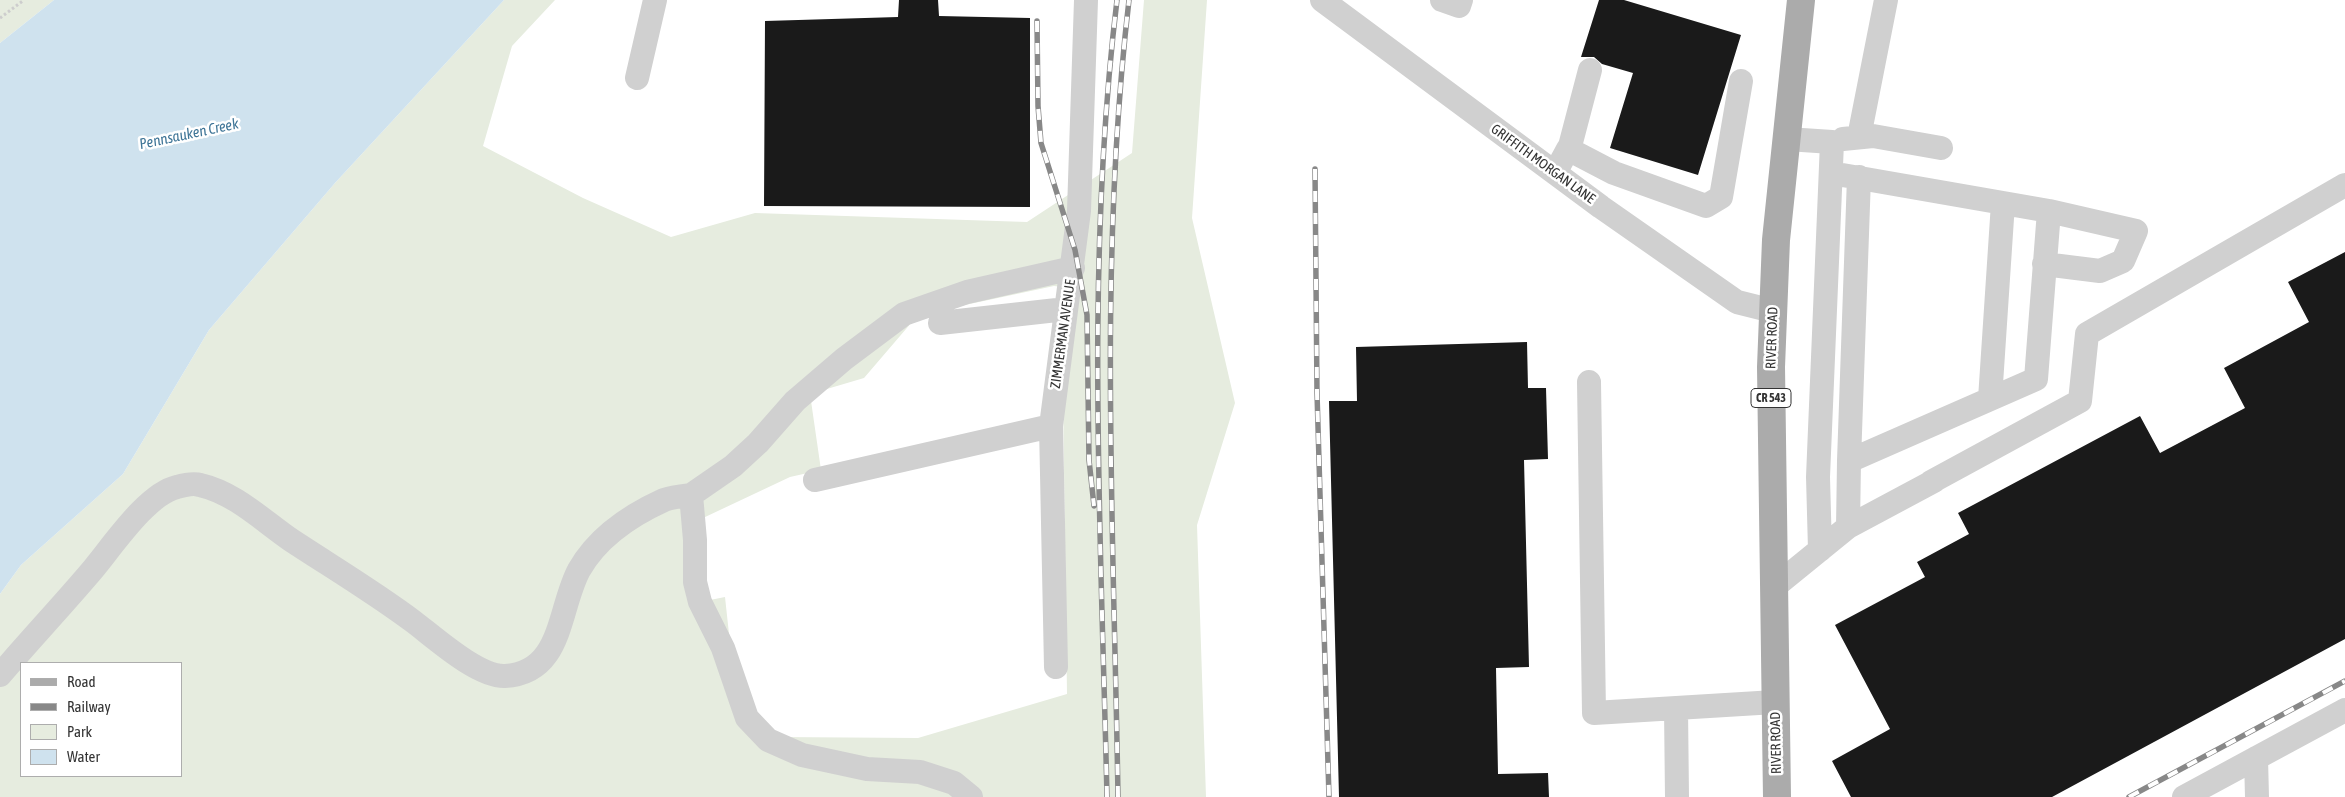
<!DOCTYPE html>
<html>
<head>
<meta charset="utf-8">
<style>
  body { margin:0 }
  #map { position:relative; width:2345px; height:797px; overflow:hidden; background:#fff; font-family:"Asap Condensed",sans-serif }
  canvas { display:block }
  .legend { position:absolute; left:20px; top:662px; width:162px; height:115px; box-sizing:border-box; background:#fff; border:1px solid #adadad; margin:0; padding:6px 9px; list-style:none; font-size:15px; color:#333 }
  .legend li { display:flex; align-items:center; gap:10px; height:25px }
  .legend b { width:25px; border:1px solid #adadad }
</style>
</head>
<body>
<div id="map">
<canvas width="2345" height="797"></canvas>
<ul class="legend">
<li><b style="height:6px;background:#ababab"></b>Road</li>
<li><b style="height:6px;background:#888"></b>Railway</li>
<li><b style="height:14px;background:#e6ecdf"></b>Park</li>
<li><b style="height:14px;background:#cfe2ee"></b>Water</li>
</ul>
</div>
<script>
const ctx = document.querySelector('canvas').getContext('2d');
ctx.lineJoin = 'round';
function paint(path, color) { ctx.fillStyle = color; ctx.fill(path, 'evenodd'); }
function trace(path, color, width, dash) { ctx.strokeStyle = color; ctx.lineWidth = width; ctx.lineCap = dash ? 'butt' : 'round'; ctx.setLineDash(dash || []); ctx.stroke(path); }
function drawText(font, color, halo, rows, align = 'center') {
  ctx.font = font + ' "Asap Condensed",sans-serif'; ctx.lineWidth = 5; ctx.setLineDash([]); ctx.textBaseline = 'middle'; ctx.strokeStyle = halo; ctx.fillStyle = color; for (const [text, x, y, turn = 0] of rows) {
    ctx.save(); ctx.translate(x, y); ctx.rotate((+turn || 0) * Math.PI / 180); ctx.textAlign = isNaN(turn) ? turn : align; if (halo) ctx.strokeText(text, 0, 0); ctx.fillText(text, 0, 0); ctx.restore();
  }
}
const green = new Path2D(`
  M 0,0 L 54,0 L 0,43 Z
  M 504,0 L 555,0 L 512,46 L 483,146 L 583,198 L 671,237 L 755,213 L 1027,222 L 1132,153 L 1144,0 L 1207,0 L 1192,218 L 1235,403 L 1197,525 L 1206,797 L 0,797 L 0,594 L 21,565 L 123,474 L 209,330 L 335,183 ZM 1054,286 L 1070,288 L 1063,395 L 1067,694 L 918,738 L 777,737 L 755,720 L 730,643 L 725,597 L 705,601 L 703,518 L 790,477 L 821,470 L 810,394 L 864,378 L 918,315 ZM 21,663 L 181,663 L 181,776 L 21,776 Z`);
const water = new Path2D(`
  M 54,0 L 504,0 L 335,183 L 209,330 L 123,474 L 21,565 L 0,594 L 0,43 Z`);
const building = new Path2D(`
  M 899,0 L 938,0 L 939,16 L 1030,18 L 1030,207 L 764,206 L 765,21 L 898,17 Z
  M 1599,0 L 1624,0 L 1741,35 L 1698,175 L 1610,148 L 1633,73 L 1602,64 L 1594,57 L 1581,57 Z
  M 2345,252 L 2345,639 L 2052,797 L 1851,797 L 1832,761 L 1890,729 L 1835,625 L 1925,577 L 1917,562 L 1969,534 L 1958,513 L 2140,416 L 2160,453 L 2245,408 L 2224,368 L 2309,322 L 2288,282 Z
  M 1527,342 L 1528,388 L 1546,388 L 1548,459 L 1524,460 L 1529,667 L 1496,668 L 1498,774 L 1548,773 L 1549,797 L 1339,797 L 1329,401 L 1357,401 L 1356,347 Z`);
const path = new Path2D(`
  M 0,18 L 24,0`);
const minor = new Path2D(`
  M 1322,0 L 1601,207 L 1737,302 L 1773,311
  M 1442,0 L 1459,6 L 1461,0
  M 637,78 L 655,0
  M 1859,137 L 1886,0
  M 1787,139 L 1832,142 L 1818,477 L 1820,550
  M 1843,139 L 1873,136 L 1941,148
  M 1569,150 L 1590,70
  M 1555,173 L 1568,149 L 1614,173 L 1706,206 L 1721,197 L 1741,81
  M 1831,173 L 2049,211 L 2036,379 L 1849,461 L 1848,527
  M 2044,264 L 2100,271 L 2123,261 L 2136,231 L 2049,211
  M 940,323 L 1066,309
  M 1589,382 L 1594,713 L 1775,702
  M 1990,399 L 2003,203
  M 1849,461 L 1859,177
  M 815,480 L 1051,426
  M 1931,482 L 2080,401 L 2087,334 L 2345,185
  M 1773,588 L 1848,527 L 1934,481
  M 1056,667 L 1051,426 L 1079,211 L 1086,0
  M 0,675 C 29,641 60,608 89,574 C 110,550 146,494 177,487 C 184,485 194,483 200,485 C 235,493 262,520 291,540 C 332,567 374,592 414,622 C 435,638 478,677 505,676 C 563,673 558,609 579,570 C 597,538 631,515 664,500 C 672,497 682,496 691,495
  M 1676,708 L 1677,797
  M 2256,758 L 2257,797
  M 971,797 L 954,783 L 920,772 L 867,769 L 802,755 L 768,740 L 747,718 L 723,648 L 700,602 L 695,582 L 695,540 L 691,495 L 733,466 L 758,443 L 795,401 L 844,359 L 904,314 L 967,292 L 1073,268
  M 2184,797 L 2345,710`);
const major = new Path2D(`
  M 1777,797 L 1771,367 L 1776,240 L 1801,0`);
const rail = new Path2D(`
  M 1037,21 L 1038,106 L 1041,143 L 1075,250 L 1087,315 L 1089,460 L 1094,506
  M 1315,169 L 1317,393 L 1329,797
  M 1107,797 C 1101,532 1085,264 1117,0
  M 1118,797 C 1114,532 1098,264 1129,0
  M 2129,797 L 2345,681`);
const shields = [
  [1771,398,40]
];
const shieldNames = [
  ["CR 543",1771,398]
];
const streetNames = [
  ["GRIFFITH MORGAN LANE",1543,164,36],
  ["ZIMMERMAN AVENUE",1063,334,-82],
  ["RIVER ROAD",1772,338,-88],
  ["RIVER ROAD",1776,743,-91]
];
const waterNames = [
  ["Pennsauken Creek",189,134,-12]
];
paint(green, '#e6ecdf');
paint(water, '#cfe2ee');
paint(building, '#1a1a1a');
trace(path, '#cdcdcd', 3, [2.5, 2.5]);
trace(minor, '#d0d0d0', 24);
trace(major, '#ababab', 28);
trace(rail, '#888', 5.5);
trace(rail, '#fff', 4, [11]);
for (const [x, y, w] of shields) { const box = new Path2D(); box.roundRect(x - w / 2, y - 9.5, w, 19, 4); ctx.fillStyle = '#fff'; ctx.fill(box); trace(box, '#333', 1); }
drawText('bold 12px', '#333', null, shieldNames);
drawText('14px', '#333', '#fff', streetNames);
drawText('italic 15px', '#3f7597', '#fff', waterNames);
</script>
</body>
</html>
